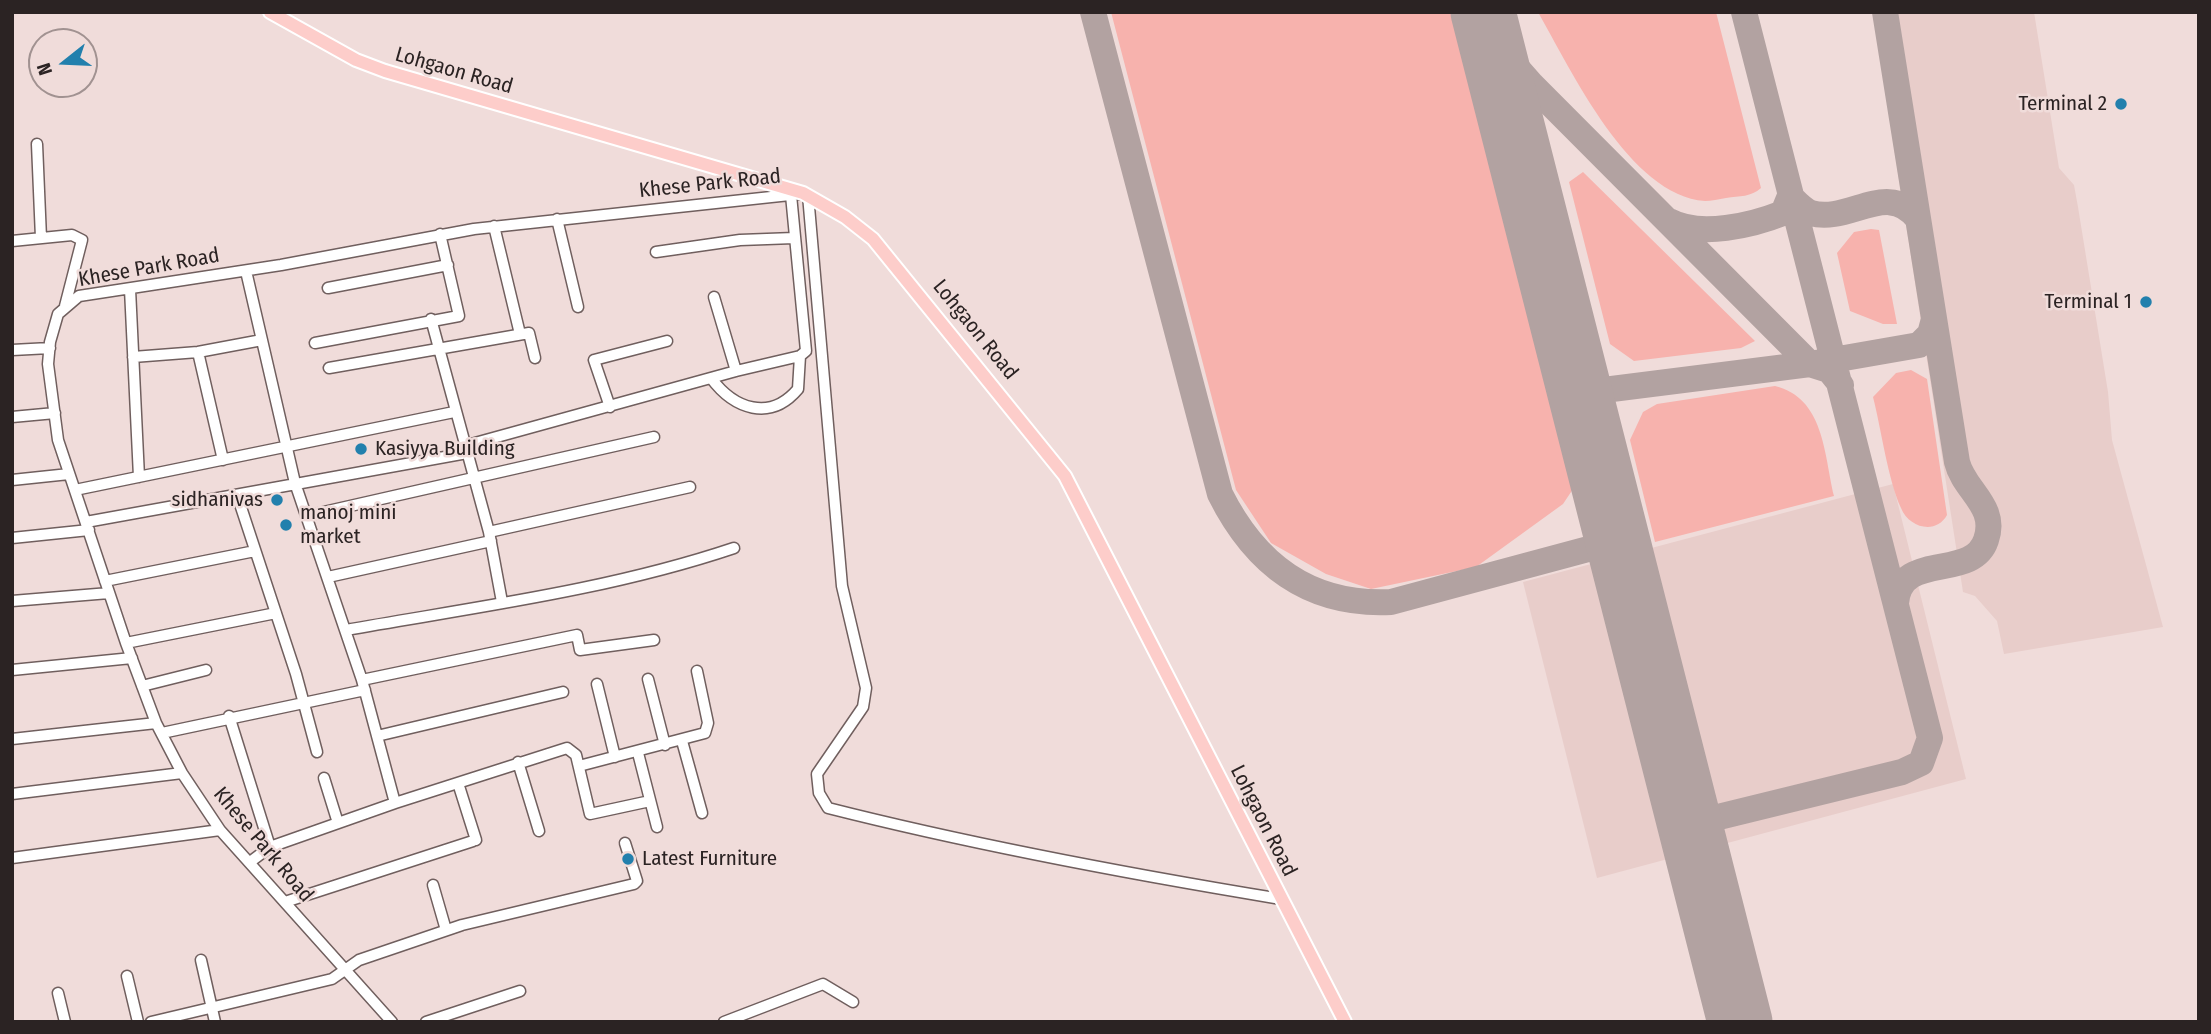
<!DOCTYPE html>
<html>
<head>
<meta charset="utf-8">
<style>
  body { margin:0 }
  #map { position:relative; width:2211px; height:1034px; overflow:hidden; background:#f0dcda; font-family:"Fira Sans Condensed",sans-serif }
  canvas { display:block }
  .frame { position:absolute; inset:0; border:14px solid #2b2323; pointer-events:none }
  .north { position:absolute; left:28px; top:28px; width:70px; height:70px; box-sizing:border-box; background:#f0dcda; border:2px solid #a19291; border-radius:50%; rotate:252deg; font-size:19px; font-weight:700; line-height:28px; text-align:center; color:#2b2323 }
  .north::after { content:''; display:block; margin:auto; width:24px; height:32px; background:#2280ad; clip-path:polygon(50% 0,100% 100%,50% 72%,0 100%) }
</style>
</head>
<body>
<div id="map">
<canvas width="2211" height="1034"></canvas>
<div class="frame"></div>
<div class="north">N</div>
</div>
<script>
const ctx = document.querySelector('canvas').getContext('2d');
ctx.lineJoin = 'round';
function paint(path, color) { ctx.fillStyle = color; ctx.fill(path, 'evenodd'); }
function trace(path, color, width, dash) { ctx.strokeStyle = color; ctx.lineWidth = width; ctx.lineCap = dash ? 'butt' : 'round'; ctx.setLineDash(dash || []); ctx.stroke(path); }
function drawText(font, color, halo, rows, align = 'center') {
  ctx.font = font + ' "Fira Sans Condensed",sans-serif'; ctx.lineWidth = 5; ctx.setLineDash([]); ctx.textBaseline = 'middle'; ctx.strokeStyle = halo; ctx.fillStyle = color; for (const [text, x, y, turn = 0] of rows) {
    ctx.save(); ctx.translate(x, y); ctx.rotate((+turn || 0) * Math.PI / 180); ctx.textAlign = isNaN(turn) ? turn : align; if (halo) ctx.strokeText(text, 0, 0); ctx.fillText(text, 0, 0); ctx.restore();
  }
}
const built = new Path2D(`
  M 1873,12 L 2034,12 L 2059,168 L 2074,185 L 2078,207 L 2108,392 L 2112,440 L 2163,627 L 2004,654 L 1997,621 L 1975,596 L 1963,592 Z
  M 1893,484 L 1966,779 L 1597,878 L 1523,582 Z`);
const green = new Path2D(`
  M 1111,12 L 1455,12 L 1577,483 L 1563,504 L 1476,567 L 1371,589 L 1326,574 L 1271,543 L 1236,490 Z
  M 1538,12 L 1716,12 L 1761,188 C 1751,197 1740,196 1726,198 C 1719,199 1711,201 1705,201 C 1630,196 1571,70 1538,12 Z
  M 1583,172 L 1755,341 L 1741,348 L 1634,361 L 1610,344 L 1569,182 Z
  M 1871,229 L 1879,230 L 1897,324 L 1883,324 L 1850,311 L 1837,253 L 1854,232 Z
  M 1911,370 L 1927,379 L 1947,515 C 1936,535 1909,528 1901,508 C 1888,480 1881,428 1873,397 L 1896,373 Z
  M 1775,386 C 1824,398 1824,453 1834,496 L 1655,542 L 1630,440 L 1643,412 L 1657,404 Z`);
const taxiway = new Path2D(`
  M 1093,12 L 1220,494 C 1255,564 1309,606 1391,602 L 1618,541
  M 1885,12 L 1957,462 C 1964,491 1998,506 1986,540 C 1972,582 1900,550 1896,603
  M 1489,36 L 1532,85 L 1810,364 L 1829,370 L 1841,385
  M 1510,117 L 1515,100 L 1532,85
  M 1669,221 C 1700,238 1753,225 1783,213 L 1790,196 C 1796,202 1803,210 1811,213 C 1849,224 1888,179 1918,219
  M 1580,393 L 1810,364 L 1919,345 L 1930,334 L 1934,319
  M 1690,824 L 1902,772 L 1921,763 L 1930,738 L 1744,12`);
const runway = new Path2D(`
  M 1483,12 L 1740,1022`);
const minor = new Path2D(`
  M 37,144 L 41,238
  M 808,195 L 842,586 L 866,688 L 863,707 L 817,774 L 819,793 L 828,808 C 978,846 1129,874 1281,899
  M 557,219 L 578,307
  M 494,226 L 520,334
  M 12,241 L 72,235 L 82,240 L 65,306
  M 656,252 L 740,240 L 794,238
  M 246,271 L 295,483 L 362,680 L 395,803
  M 328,288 L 448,265
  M 130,289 L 139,477
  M 714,297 L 736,371
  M 431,319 L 489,532 L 502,602
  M 315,343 L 459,316 L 440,234
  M 12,350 L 50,348
  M 198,352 L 223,460
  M 133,357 L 198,352 L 262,340
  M 329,368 L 529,333 L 535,358
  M 711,378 C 734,409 770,422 798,389 L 800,356 L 806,351 L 791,195
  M 610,407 L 594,360 L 667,341
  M 12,417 L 55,413
  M 464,446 L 736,371 L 800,356
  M 12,480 L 69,474
  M 75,490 L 454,412
  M 237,495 L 296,674 L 317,752
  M 306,516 L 654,437
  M 86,522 L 467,453
  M 489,532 L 690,487
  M 12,538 L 89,530
  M 328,577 L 491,541
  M 105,581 L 255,551
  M 12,601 L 109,593
  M 346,630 C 476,607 609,590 734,548
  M 126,643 L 276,613
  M 12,670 L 132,658
  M 648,679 L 665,745
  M 362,680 L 577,635 L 580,650 L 654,640
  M 597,684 L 615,757
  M 142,686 L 206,670
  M 229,716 L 270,847
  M 162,733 L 365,690
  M 377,736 L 563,692
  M 12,739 L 156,723
  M 682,741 L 702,813
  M 638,753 L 657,827
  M 518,762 L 539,831
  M 579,766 L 705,733 L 708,723 L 697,671
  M 324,778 L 338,823
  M 458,783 L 476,840
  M 12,794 L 182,773
  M 12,858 L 220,830
  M 250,862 L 270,847 L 395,803 L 567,748 L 576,755 L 590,814 L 650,801
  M 433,885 L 446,930
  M 285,902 L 473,841
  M 201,960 L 215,1022
  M 127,976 L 138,1022
  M 58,993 L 65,1022
  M 151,1022 L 332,979 L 359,960 L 462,925 L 634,884 L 637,881 L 625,843
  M 392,1022 L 220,830 L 182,773 L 156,723 L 126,643 L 58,440 L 48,364 L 50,342 L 58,314 L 79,296 L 281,265 L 474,229 L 799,194
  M 426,1022 L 520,991
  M 724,1022 L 823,984 L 853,1002`);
const major = new Path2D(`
  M 270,12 L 356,60 L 385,71 L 803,193 L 845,217 L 873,239 L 1065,476 L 1345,1022`);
const markers = [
  [2121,104,7,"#2280ad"],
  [2146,302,7,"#2280ad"],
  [361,449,7,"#2280ad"],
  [277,500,7,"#2280ad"],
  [286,525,7,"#2280ad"],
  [628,859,7,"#2280ad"]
];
const streetNames = [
  ["Lohgaon Road",454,71,16],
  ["Khese Park Road",710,184,-6],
  ["Khese Park Road",149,268,-10],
  ["Lohgaon Road",975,330,51],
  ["Lohgaon Road",1263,821,63],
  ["Khese Park Road",263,845,50]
];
const poiNames = [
  ["Terminal 2",2107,104],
  ["Terminal 1",2132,302],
  ["Kasiyya Building",375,449,"left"],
  ["sidhanivas",263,500],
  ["manoj mini",300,513,"left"],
  ["market",300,537,"left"],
  ["Latest Furniture",642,859,"left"]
];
paint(built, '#e8cdca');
paint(green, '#f7b2ad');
trace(taxiway, '#b2a2a1', 26);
trace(runway, '#b2a2a1', 65);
trace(minor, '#705f5e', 13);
trace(major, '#fff', 16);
trace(minor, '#fff', 10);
trace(major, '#fdcdca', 12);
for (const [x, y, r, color] of markers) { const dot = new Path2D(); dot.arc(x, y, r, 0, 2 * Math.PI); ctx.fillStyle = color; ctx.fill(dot); trace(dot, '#f0dcda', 2.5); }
drawText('21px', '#2b2323', '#f0dcda', streetNames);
drawText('21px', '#2b2323', '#f0dcda', poiNames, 'right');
</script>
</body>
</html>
